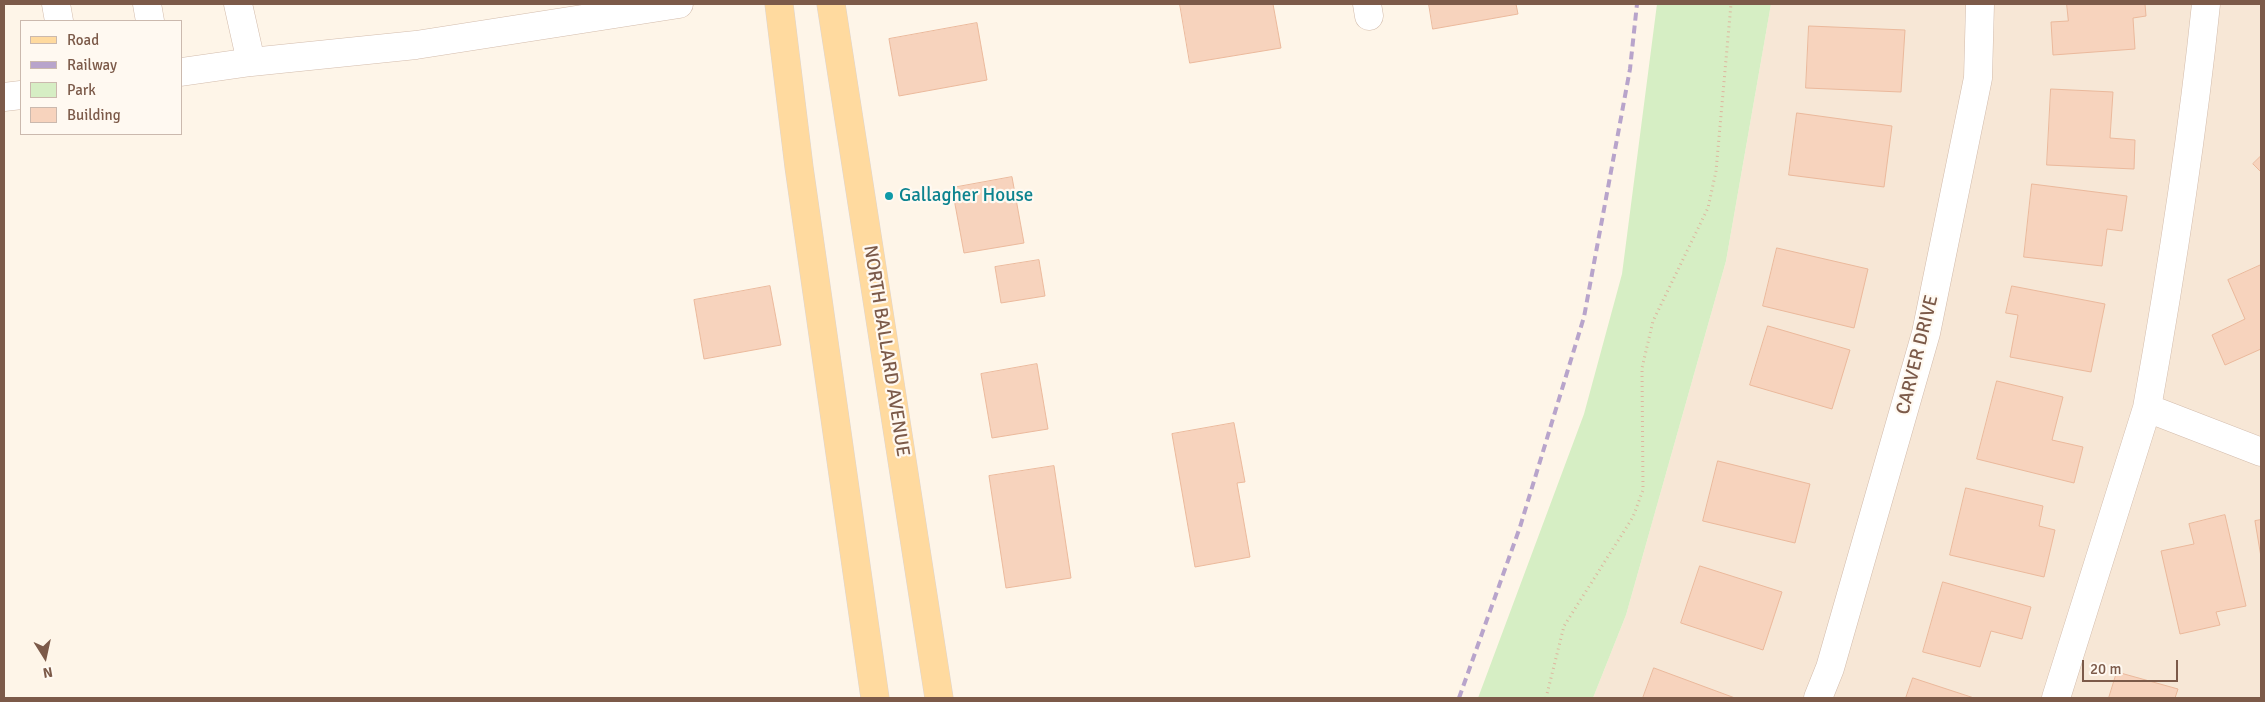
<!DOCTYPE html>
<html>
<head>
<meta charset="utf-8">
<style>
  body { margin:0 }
  #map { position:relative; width:2265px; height:702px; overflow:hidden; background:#fef5e8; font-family:Signika,sans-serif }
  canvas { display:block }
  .frame { position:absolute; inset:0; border:5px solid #7c5a49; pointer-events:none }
  .legend { position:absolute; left:20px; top:20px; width:162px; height:115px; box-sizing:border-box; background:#fff9f1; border:1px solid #cbb9ae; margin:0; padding:6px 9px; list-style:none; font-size:15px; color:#7c5a49 }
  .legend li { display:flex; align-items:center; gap:10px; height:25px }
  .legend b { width:25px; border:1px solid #cbb9ae }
  .north { position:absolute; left:20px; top:632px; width:50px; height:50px; -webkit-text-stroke:4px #fff9f1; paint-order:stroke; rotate:170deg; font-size:14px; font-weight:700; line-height:20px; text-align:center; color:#7c5a49 }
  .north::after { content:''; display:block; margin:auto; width:18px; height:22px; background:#7c5a49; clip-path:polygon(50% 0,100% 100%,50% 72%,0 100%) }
  .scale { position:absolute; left:2082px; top:660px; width:96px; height:22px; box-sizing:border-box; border:2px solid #7c5a49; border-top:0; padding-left:6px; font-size:15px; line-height:18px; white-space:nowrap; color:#7c5a49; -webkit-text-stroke:4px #fff9f1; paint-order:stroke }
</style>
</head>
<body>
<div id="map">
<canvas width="2265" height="702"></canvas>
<div class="frame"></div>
<ul class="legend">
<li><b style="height:6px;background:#ffda9f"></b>Road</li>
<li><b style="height:6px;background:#b8a4cb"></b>Railway</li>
<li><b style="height:14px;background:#d6eec4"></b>Park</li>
<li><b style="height:14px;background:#f7d3bd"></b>Building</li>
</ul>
<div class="north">N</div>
<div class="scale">20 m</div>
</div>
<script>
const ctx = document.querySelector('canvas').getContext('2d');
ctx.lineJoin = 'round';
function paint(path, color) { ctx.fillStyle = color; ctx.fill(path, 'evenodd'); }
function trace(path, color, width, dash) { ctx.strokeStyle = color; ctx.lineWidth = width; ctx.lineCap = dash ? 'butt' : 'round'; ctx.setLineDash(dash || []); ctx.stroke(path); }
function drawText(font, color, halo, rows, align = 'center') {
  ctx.font = font + ' Signika,sans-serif'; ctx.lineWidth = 4.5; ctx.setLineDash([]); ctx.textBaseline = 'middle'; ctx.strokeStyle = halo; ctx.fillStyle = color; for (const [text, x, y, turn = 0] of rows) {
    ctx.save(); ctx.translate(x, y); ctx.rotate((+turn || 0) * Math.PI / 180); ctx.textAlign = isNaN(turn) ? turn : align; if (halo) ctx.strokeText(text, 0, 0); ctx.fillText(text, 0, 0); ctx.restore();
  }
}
const residential = new Path2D(`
  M 1771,4 L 2261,4 L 2261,698 L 1593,698 L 1626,615 L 1726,261 Z`);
const green = new Path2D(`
  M 1657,4 L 1771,4 L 1726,261 L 1626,615 L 1593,698 L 1478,698 L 1584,414 L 1622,274 Z`);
const building = new Path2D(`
  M 1180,4 L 1273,4 L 1281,48 L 1190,63 Z
  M 1429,4 L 1516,4 L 1518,14 L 1433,29 Z
  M 2067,4 L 2145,4 L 2146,16 L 2133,18 L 2135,49 L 2053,55 L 2051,22 L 2068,21 Z
  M 977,23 L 987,80 L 899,96 L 889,39 Z
  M 1809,26 L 1905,30 L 1901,92 L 1806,88 Z
  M 2051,89 L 2113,92 L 2110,138 L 2135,140 L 2134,169 L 2047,165 Z
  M 1797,113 L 1892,126 L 1884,187 L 1789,175 Z
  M 2261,156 L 2261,172 L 2253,164 Z
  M 1012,177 L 1024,243 L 964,253 L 952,188 Z
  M 2032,184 L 2127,196 L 2122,231 L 2107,229 L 2102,266 L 2024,257 Z
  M 1777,248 L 1868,269 L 1854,328 L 1763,306 Z
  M 1039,260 L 1045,296 L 1001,303 L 995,267 Z
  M 2261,265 L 2261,349 L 2225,365 L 2212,335 L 2245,319 L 2228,280 Z
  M 770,286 L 781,345 L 704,359 L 694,300 Z
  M 2012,286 L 2105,304 L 2091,372 L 2010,357 L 2018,315 L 2006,313 Z
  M 1768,326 L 1850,350 L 1832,409 L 1750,385 Z
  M 1037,364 L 1048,429 L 992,438 L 981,374 Z
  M 1997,381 L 2063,397 L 2052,440 L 2083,447 L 2074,483 L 1977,459 Z
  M 1234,423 L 1245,482 L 1237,483 L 1250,557 L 1195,567 L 1172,434 Z
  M 1718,461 L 1810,484 L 1795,543 L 1703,521 Z
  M 1054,466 L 1071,578 L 1006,588 L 989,476 Z
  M 1966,488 L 2043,506 L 2039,526 L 2055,530 L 2044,577 L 1950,555 Z
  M 2225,515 L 2246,606 L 2216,612 L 2220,625 L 2180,634 L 2161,551 L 2194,544 L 2189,524 Z
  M 2261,520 L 2261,557 L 2255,521 Z
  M 1700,566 L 1782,592 L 1763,650 L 1681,623 Z
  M 1943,582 L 2031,607 L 2022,639 L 1991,631 L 1980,667 L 1923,652 Z
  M 1654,668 L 1735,698 L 1643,698 Z
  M 2117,672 L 2178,689 L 2175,698 L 2109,698 Z
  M 1913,678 L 1974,698 L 1906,698 Z`);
const path = new Path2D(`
  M 1546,698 L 1564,626 L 1633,517 L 1643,490 L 1642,368 L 1653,321 L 1708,208 L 1716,171 L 1731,4`);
const minor = new Path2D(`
  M 56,4 L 59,21
  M 147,4 L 150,21
  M 238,4 L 251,62
  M 1367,4 L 1369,16
  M 181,72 L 251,62 L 416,45 L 679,4
  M 4,97 L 21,95
  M 2147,408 C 2171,274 2192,139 2206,4
  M 1818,698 L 1830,668 L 1926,333 L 1978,78 L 1980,4
  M 2056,698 L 2147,408 L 2261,452`);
const major = new Path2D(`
  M 779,4 L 799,167 L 875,698
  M 831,4 L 939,698`);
const rail = new Path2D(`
  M 1459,698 L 1520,527 L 1584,317 L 1630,69 L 1637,4`);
const markers = [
  [889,196,5,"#0f9aa8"]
];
const cultureNames = [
  ["Gallagher House",899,196]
];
const streetNames = [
  ["NORTH BALLARD AVENUE",886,351,81],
  ["CARVER DRIVE",1918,355,-76]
];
paint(residential, '#f7e7d6');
paint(green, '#d6eec4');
paint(building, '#f7d3bd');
trace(building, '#ebb99c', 1);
trace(minor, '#d3bcac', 29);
trace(major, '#ddd4d0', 29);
trace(path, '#ddb69f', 3, [1, 4]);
trace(minor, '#fff', 28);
trace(major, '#ffda9f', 28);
trace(rail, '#b8a4cb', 4, [8, 5]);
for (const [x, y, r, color] of markers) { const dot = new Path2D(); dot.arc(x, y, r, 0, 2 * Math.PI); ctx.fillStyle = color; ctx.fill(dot); trace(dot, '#fff9f1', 2); }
drawText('19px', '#0d838f', '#fff9f1', cultureNames, 'left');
drawText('19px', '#7c5a49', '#fff9f1', streetNames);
</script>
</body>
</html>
